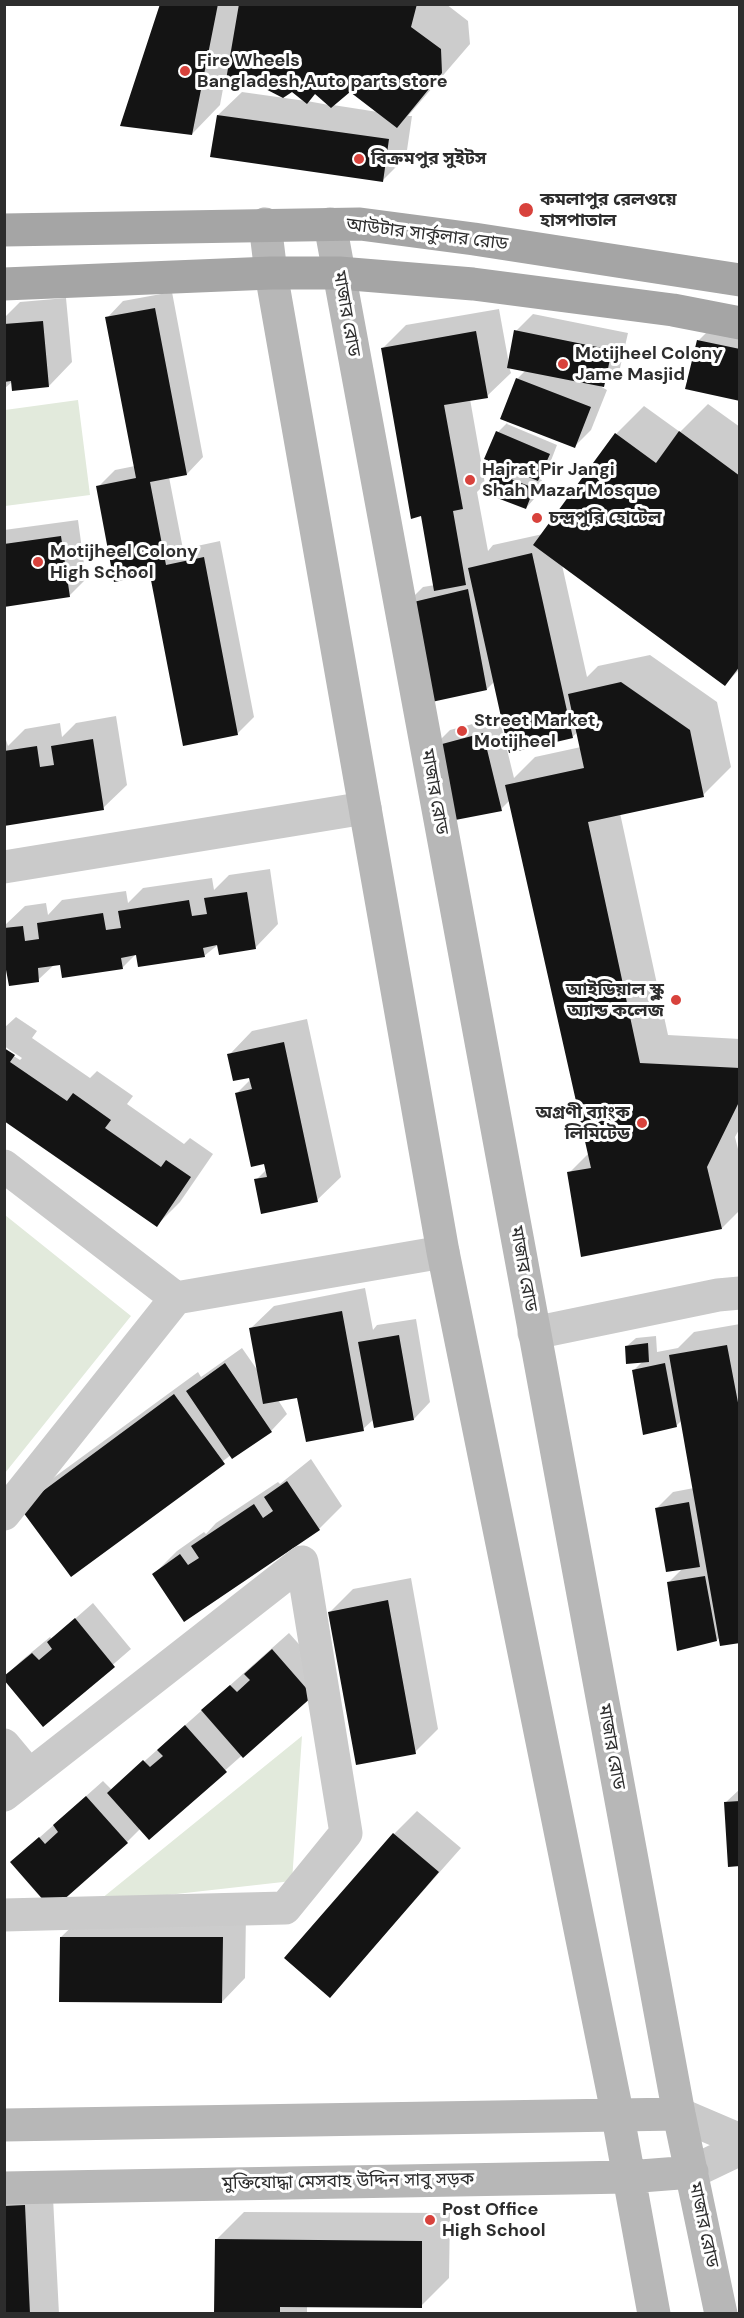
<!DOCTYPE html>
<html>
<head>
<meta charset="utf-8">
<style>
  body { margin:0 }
  #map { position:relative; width:744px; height:2318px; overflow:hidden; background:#fff; font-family:"DM Sans",sans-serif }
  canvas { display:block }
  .frame { position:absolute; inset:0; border:6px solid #2d2d2d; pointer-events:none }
</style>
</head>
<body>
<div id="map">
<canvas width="744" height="2318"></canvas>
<div class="frame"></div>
</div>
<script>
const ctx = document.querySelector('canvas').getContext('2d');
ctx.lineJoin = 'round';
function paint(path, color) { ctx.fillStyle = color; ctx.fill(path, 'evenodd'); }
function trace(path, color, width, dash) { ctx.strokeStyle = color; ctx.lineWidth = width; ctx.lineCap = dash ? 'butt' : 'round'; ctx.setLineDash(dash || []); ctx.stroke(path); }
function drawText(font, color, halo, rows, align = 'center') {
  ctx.font = font + ' "DM Sans","Noto Sans Bengali",sans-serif'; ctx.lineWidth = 6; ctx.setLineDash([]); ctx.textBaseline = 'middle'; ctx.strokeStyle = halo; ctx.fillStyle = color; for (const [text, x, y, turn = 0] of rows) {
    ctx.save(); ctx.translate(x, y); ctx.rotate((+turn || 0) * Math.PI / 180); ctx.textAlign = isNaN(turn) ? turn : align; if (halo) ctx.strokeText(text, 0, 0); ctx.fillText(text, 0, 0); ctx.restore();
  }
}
const green = new Path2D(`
  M 78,400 L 90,495 L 5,506 L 5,410 Z
  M 5,1215 L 131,1316 L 5,1473 Z
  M 302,1736 L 292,1881 L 96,1903 Z`);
const shadow = new Path2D(`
  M 162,4 L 446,4 L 468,21 L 470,44 L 408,116 L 412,116 L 406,157 L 383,180 L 218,115 L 242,92 L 306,101 L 292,90 L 253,80 L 225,78 L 220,105 L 192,134 ZM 350,90 L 378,112 L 333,105 ZM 316,93 L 329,105 L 307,101 Z
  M 172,292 L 203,457 L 187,474 L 169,477 L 183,549 L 220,541 L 254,717 L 237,734 L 151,574 L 98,487 L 115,470 L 135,466 L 107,318 L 123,301 Z
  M 66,298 L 72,362 L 49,386 L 13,381 L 4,389 L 4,318 L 20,302 Z
  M 499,309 L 509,364 L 516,331 L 533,314 L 628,333 L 620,368 L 603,385 L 594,383 L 607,390 L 591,430 L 574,447 L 517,379 L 526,370 L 509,367 L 511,373 L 487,396 L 470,399 L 485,484 L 477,492 L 488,551 L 493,545 L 543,534 L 616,434 L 644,406 L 680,432 L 708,404 L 740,427 L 740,669 L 725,684 L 562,565 L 587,677 L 598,666 L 650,655 L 717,702 L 731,767 L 703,795 L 620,813 L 668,1035 L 740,1039 L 740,1128 L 735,1137 L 740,1157 L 740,1210 L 722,1228 L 569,1173 L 589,1153 L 510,800 L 501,809 L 433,747 L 450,730 L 499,717 L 514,778 L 535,757 L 581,747 L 578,732 L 572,737 L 495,681 L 487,689 L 406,604 L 423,587 L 435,585 L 422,515 L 382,349 L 406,325 Z
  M 722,317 L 740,321 L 740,400 L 699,340 Z
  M 508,422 L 507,424 L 557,445 L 547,471 L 539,479 L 542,480 L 534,499 L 526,508 L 494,473 L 502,465 L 498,432 Z
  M 78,520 L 86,579 L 69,596 L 4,605 L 4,530 Z
  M 116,716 L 127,785 L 103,808 L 4,824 L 4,734 L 8,746 L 25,729 L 60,723 L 62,737 L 76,723 Z
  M 270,869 L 278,924 L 255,948 L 219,944 L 204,956 L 137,953 L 122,968 L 55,964 L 38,980 L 4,949 L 4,926 L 25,906 L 46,903 L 48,915 L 62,900 L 126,891 L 128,903 L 143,888 L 212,878 L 214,890 L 229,875 Z
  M 16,1017 L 37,1031 L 32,1038 L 90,1078 L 97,1071 L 133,1096 L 127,1104 L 184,1144 L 190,1138 L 213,1154 L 180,1202 L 157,1225 L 4,1119 L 4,1050 L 20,1060 L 22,1058 L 4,1046 L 4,1028 Z
  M 307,1019 L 341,1177 L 317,1200 L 256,1180 L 267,1169 L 237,1093 L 251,1079 L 229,1055 L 252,1031 Z
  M 365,1288 L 373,1330 L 377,1325 L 416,1319 L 430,1402 L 414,1419 L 374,1419 L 363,1429 L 298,1396 L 278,1400 L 287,1414 L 271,1431 L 231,1455 L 71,1575 L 22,1508 L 45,1484 L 198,1372 L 201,1377 L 242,1348 L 258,1371 L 250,1329 L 274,1306 Z
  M 740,1324 L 740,1641 L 720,1637 L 717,1640 L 668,1583 L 683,1568 L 657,1508 L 673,1492 L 694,1488 L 682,1420 L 676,1426 L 634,1370 L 643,1361 L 627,1346 L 636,1338 L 656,1336 L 657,1352 L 678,1348 L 694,1332 Z
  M 311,1459 L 342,1506 L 319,1529 L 184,1620 L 154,1574 L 177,1551 L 204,1532 L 206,1534 L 216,1523 L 278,1482 L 280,1484 Z
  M 411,1578 L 438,1729 L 415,1752 L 330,1612 L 353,1589 Z
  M 93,1603 L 131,1649 L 43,1725 L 4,1678 L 21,1661 L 50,1637 L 52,1639 Z
  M 289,1633 L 329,1678 L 149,1838 L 141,1828 L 127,1842 L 12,1862 L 103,1781 L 112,1790 Z
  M 740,1789 L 740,1864 L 725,1803 Z
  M 417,1811 L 461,1848 L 330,1996 L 394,1834 Z
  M 85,1914 L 246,1914 L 245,1978 L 222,2002 L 61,1937 Z
  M 52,2178 L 59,2314 L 4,2314 L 4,2180 Z
  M 244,2212 L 450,2213 L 449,2278 L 421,2306 L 307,2305 L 307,2314 L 215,2314 L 216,2240 Z`);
const building = new Path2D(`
  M 160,4 L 218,4 L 192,135 L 120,126 Z
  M 239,4 L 417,4 L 411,27 L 441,49 L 442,73 L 397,128 L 350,92 L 331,108 L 315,94 L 307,104 L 292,92 L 283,98 L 252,82 L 226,80 Z
  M 217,115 L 389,139 L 383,182 L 210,157 Z
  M 155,308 L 187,475 L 150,482 L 166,565 L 204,557 L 238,735 L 183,746 L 150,575 L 114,582 L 96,486 L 136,478 L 105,317 Z
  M 43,321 L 49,387 L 12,391 L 11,381 L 4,382 L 4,324 Z
  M 514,330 L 612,350 L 604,387 L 507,368 Z
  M 476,331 L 488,398 L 444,405 L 463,509 L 453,511 L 466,585 L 434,591 L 421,516 L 411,519 L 381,348 Z
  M 697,340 L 740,349 L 740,401 L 685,389 Z
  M 516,378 L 591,407 L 575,448 L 500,419 Z
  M 496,431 L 550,454 L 538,481 L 484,459 Z
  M 679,431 L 740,476 L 740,666 L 725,686 L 533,545 L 615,433 L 656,463 Z
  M 493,472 L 534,488 L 526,509 L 484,493 Z
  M 61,536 L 70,597 L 4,607 L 4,544 Z
  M 532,553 L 573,738 L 509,753 L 468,568 Z
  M 468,589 L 487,690 L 427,703 L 405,604 Z
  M 621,682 L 690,730 L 704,797 L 588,822 L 640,1063 L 740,1068 L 740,1100 L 707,1167 L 722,1229 L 581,1257 L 567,1172 L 591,1168 L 505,785 L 584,768 L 568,694 Z
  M 483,733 L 502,811 L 450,821 L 431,747 Z
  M 93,739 L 104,810 L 4,826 L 4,751 L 37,746 L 40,767 L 54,765 L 51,746 Z
  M 247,892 L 256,949 L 219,955 L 217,945 L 203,948 L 205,957 L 138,967 L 136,955 L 121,958 L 123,969 L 62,978 L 60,965 L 38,968 L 39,982 L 9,986 L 4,959 L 4,928 L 23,926 L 25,941 L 39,939 L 37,923 L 103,913 L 106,930 L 121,928 L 118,911 L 189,900 L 192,916 L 207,914 L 204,898 Z
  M 284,1042 L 318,1202 L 261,1214 L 254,1179 L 267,1177 L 264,1164 L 251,1167 L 235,1093 L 252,1089 L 249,1078 L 233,1081 L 227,1054 Z
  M 4,1048 L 15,1055 L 10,1062 L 67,1101 L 73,1093 L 111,1120 L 105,1128 L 161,1167 L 166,1160 L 191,1177 L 157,1227 L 4,1121 Z
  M 342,1311 L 364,1431 L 306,1442 L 297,1398 L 263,1404 L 249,1328 Z
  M 399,1335 L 414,1420 L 374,1428 L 358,1342 Z
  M 648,1343 L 649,1362 L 626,1364 L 625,1346 Z
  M 727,1345 L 740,1413 L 740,1643 L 720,1646 L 669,1355 Z
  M 225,1363 L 272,1432 L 232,1459 L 186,1391 Z
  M 665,1363 L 677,1427 L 643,1435 L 632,1370 Z
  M 174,1394 L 225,1464 L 71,1577 L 20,1508 Z
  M 287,1481 L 320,1530 L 184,1622 L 152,1574 L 180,1554 L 188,1565 L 199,1558 L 191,1546 L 254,1504 L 263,1518 L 273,1511 L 264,1497 Z
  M 689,1502 L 700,1567 L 666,1572 L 655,1508 Z
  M 705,1576 L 717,1641 L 677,1651 L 667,1582 Z
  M 388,1600 L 416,1754 L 356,1765 L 328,1612 Z
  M 75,1618 L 115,1667 L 43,1727 L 4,1680 L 4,1676 L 32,1653 L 39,1660 L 52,1649 L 47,1642 Z
  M 272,1649 L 313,1696 L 243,1758 L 201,1710 L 230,1685 L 237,1692 L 250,1680 L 244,1674 Z
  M 185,1725 L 227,1772 L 149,1840 L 107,1793 L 143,1760 L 150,1767 L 163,1756 L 157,1750 Z
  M 86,1796 L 128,1843 L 52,1910 L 10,1862 L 39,1837 L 45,1844 L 58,1832 L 53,1825 Z
  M 740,1801 L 740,1866 L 728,1867 L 724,1802 Z
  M 393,1833 L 439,1872 L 330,1998 L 284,1958 Z
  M 60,1937 L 223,1937 L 222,2003 L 59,2002 Z
  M 25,2205 L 30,2314 L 4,2314 L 4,2206 Z
  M 215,2239 L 422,2241 L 422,2308 L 280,2307 L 280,2314 L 214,2314 Z`);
const minor = new Path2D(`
  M 4,867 L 365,808
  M 4,1166 L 176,1298
  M 534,1333 L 718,1295 L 740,1293
  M 4,1514 L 176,1298 L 443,1252
  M 4,1745 L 29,1775
  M 4,1795 L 302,1562 L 346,1833 L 285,1908 L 4,1915`);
const tertiary = new Path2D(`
  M 679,2114 L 740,2140
  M 692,2172 L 740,2149`);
const secondary = new Path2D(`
  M 265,224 L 271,273 L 443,1252 L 618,2117 L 654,2314
  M 330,224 L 679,2114 L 721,2314
  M 4,2125 L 679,2114
  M 4,2188 L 628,2177 L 692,2172`);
const primary = new Path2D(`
  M 4,230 L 360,224 L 474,239 L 740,280
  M 4,284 L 271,273 L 339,273 L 473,284 L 673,310 L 740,323`);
const markers = [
  [185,71,6,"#d8423c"],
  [359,159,6,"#d8423c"],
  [526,210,8,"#d8423c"],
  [563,364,6,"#d8423c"],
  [470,480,6,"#d8423c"],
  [537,518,6,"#d8423c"],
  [38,562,6,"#d8423c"],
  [462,731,6,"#d8423c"],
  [676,1000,6,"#d8423c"],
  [642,1123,6,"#d8423c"],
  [430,2220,6,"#d8423c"]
];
const poiNames = [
  ["Fire Wheels",197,61],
  ["Bangladesh,Auto parts store",197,82],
  ["বিক্রমপুর সুইটস",371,159],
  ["কমলাপুর রেলওয়ে",540,200],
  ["হাসপাতাল",540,221],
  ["Motijheel Colony",575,354],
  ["Jame Masjid",575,375],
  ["Hajrat Pir Jangi",482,470],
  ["Shah Mazar Mosque",482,491],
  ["চন্দ্রপুরি হোটেল",549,518],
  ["Motijheel Colony",50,552],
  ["High School",50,573],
  ["Street Market,",474,721],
  ["Motijheel",474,742],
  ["আইডিয়াল স্কুল",664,990,"right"],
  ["অ্যান্ড কলেজ",664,1011,"right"],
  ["অগ্রণী ব্যাংক",630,1113,"right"],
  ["লিমিটেড",630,1134,"right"],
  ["Post Office",442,2210],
  ["High School",442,2231]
];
const streetNames = [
  ["আউটার সার্কুলার রোড",427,235,7],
  ["মাজার রোড",346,314,80],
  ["মাজার রোড",434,792,80],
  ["মাজার রোড",523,1269,80],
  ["মাজার রোড",611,1747,80],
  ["মুক্তিযোদ্ধা মেসবাহ উদ্দিন সাবু সড়ক",348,2182,-1],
  ["মাজার রোড",703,2225,78]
];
paint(green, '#e2eadc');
paint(shadow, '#0003');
paint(building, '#141414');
trace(minor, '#cacaca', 33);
trace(tertiary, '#cacaca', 33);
trace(secondary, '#b7b7b7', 33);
trace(primary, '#a5a5a5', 33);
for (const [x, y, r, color] of markers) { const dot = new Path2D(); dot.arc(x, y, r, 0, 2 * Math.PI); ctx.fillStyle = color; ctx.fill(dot); trace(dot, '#fff', 2); }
drawText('bold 18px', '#2d2d2d', '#fff', poiNames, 'left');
drawText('18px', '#2d2d2d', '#fff', streetNames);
</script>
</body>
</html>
